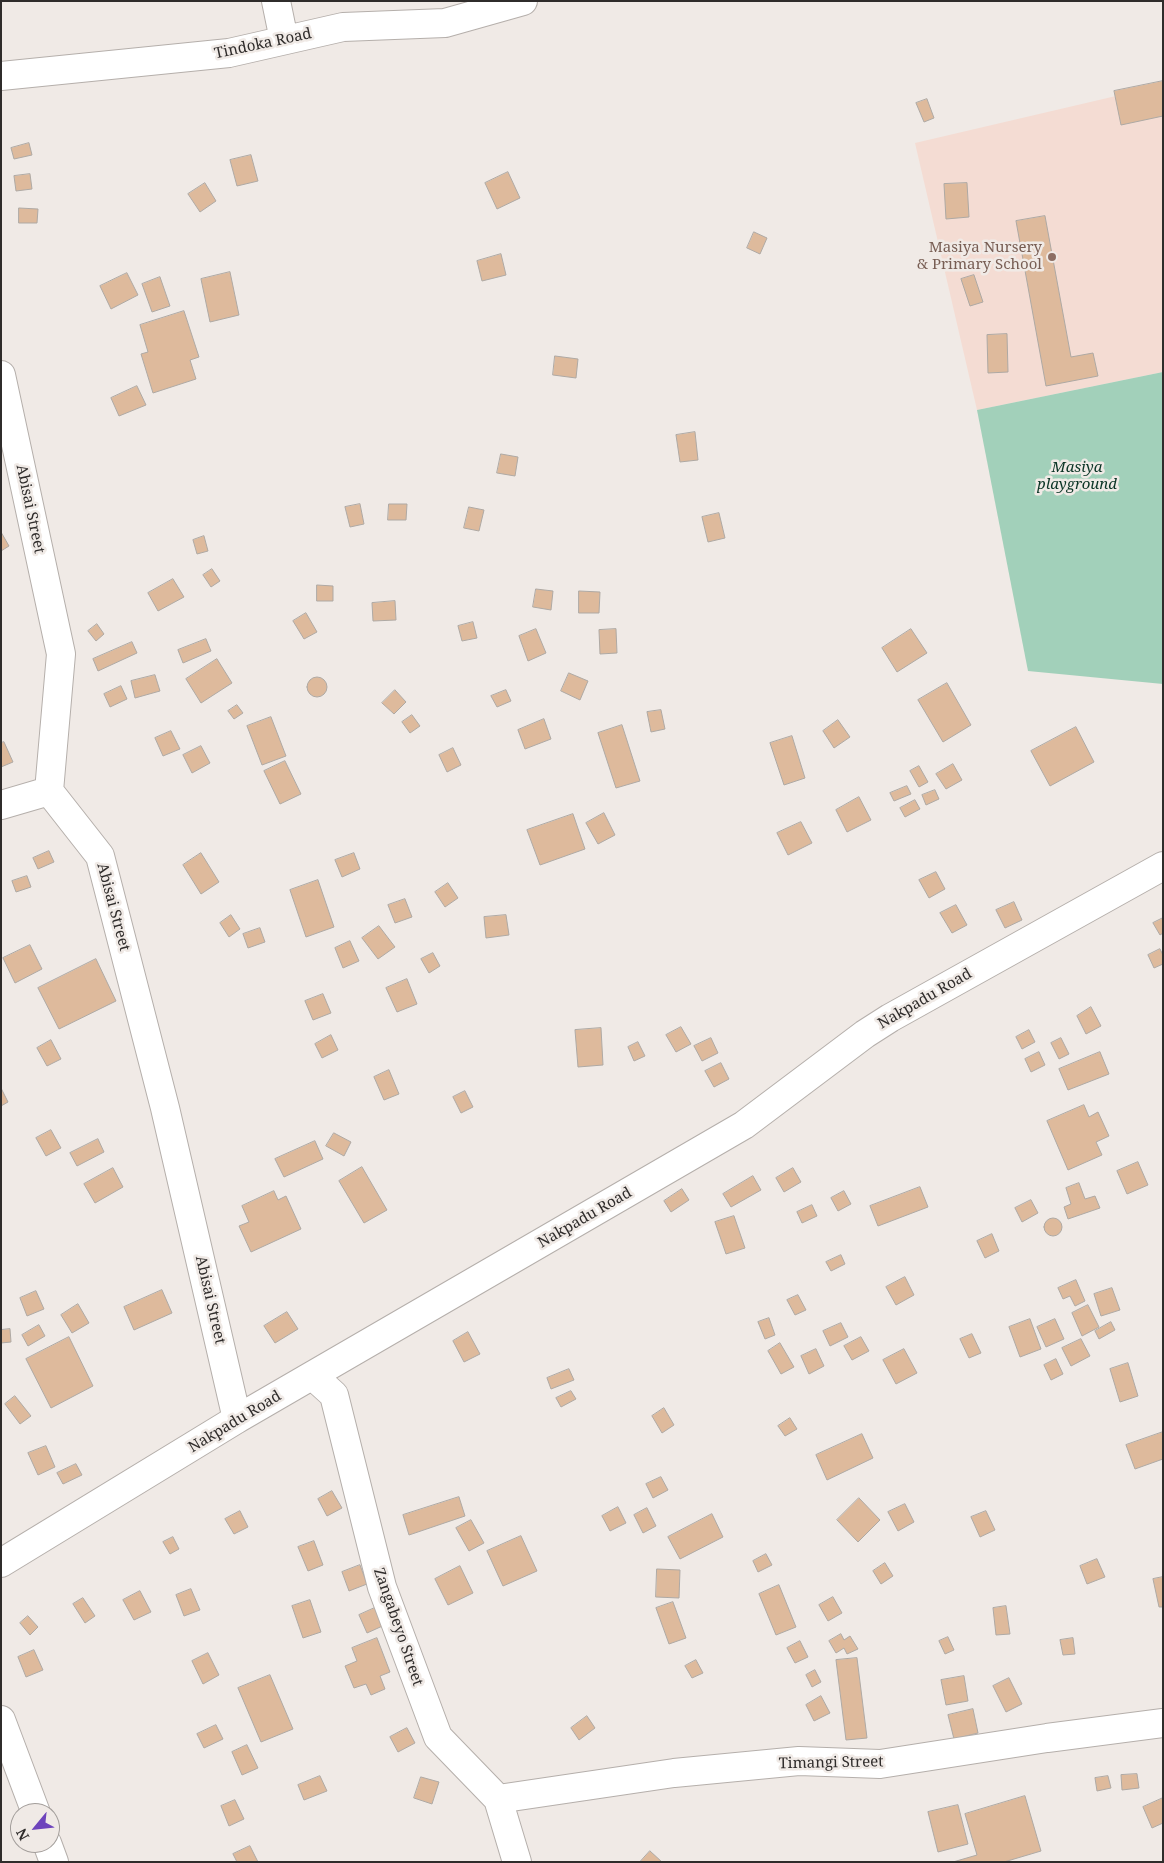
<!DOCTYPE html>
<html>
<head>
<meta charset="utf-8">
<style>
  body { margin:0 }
  #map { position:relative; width:1164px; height:1863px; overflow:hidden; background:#f0eae6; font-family:"Noto Serif",serif }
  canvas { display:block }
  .frame { position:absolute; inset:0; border:2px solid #2f2c2b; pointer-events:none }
  .north { position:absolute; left:10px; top:1803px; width:50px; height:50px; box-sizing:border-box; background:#f0eae6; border:1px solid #a39e9b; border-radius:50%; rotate:242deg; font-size:14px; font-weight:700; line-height:20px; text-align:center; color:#2f2c2b }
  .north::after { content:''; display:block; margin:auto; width:18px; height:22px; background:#6e44bc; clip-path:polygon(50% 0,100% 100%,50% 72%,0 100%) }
</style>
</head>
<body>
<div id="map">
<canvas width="1164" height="1863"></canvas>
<div class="frame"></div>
<div class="north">N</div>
</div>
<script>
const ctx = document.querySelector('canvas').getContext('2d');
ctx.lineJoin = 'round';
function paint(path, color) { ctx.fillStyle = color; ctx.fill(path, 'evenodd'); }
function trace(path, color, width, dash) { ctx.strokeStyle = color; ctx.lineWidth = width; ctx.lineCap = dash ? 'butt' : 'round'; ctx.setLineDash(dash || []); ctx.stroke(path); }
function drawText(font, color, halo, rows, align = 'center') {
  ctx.font = font + ' "Noto Serif",serif'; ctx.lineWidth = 5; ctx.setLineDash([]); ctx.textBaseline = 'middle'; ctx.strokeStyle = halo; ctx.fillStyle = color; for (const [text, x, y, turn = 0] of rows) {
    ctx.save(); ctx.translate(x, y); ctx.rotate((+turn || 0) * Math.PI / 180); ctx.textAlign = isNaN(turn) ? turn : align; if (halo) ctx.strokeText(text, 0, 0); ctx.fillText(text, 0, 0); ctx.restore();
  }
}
const education = new Path2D(`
  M 1163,85 L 1163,372 L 977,410 L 915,143 Z`);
const green = new Path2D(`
  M 1163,372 L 1163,684 L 1028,671 L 977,410 Z`);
const building = new Path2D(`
  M 1163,81 L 1163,116 L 1121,125 L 1114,91 Z
  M 927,99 L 934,118 L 924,122 L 916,103 Z
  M 29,143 L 32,155 L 14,159 L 11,148 Z
  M 251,155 L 258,181 L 237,186 L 230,160 Z
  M 508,172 L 520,198 L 497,209 L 485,183 Z
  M 30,174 L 32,189 L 16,191 L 14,176 Z
  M 205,183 L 216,201 L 200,212 L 188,194 Z
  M 967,183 L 969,217 L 946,219 L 944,184 Z
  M 19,208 L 38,209 L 37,223 L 19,223 Z
  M 1045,216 L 1071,357 L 1093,353 L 1098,376 L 1046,386 L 1016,221 Z
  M 754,232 L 767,238 L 760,254 L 747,248 Z
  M 501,254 L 506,275 L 482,281 L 477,261 Z
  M 230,272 L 239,315 L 210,322 L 201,279 Z
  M 127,273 L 138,295 L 111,309 L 100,286 Z
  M 974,275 L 983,302 L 970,306 L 961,279 Z
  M 160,277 L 170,306 L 152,312 L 142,284 Z
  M 184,311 L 199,357 L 190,360 L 196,379 L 153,393 L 141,354 L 148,352 L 140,325 Z
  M 1007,334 L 1008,372 L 988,373 L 987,335 Z
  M 555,356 L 578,359 L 576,378 L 553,375 Z
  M 137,386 L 146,405 L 119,416 L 111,398 Z
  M 695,432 L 698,460 L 680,462 L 676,435 Z
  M 501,454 L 518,457 L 515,476 L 497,473 Z
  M 360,504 L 364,524 L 350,527 L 345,507 Z
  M 389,504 L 407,504 L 406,520 L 388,520 Z
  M 469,507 L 484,510 L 479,531 L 464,528 Z
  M 719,513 L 725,538 L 708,542 L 702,517 Z
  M 1,532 L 9,546 L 1,551 Z
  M 204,536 L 208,551 L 197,554 L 193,540 Z
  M 212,569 L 220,581 L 211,587 L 203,575 Z
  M 173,579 L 184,597 L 158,611 L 148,593 Z
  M 317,585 L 333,586 L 333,601 L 317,601 Z
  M 536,589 L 553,591 L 551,610 L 533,607 Z
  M 579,591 L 600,592 L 599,613 L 579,613 Z
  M 395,601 L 396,620 L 373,621 L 372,603 Z
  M 306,613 L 317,632 L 304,639 L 293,621 Z
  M 473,622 L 477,638 L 462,641 L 458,626 Z
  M 97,624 L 104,634 L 96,641 L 88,631 Z
  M 536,629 L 546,653 L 528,661 L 519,636 Z
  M 616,629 L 617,653 L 600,654 L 599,630 Z
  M 911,629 L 927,653 L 897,672 L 882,648 Z
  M 206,639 L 211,651 L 183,663 L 178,650 Z
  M 132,642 L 137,653 L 98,671 L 93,659 Z
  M 217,659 L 232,683 L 201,703 L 186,679 Z
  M 569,673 L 588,681 L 580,700 L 561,691 Z
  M 155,675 L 160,691 L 135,698 L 131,681 Z
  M307 687a10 10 0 1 1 20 0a10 10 0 1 1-20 0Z
  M 947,683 L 971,725 L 943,742 L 918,700 Z
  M 121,686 L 127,699 L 110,707 L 104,694 Z
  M 395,690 L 406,702 L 394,714 L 382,703 Z
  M 506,690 L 511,701 L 497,707 L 491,696 Z
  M 237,705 L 243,713 L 234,719 L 228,711 Z
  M 661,710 L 665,729 L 651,732 L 647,712 Z
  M 412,715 L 420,726 L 410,733 L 402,722 Z
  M 271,717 L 286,756 L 262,765 L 247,726 Z
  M 544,719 L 551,739 L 525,749 L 518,730 Z
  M 838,720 L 850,737 L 834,748 L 823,731 Z
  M 622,725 L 640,781 L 616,788 L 598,733 Z
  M 1076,727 L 1094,762 L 1050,786 L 1031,751 Z
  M 171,731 L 180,749 L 163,756 L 155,738 Z
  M 792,736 L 805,778 L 784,785 L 770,743 Z
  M 4,742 L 13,762 L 1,767 L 1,743 Z
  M 201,746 L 210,763 L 192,773 L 183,755 Z
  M 453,748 L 461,765 L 447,772 L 439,755 Z
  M 285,761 L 301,794 L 280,804 L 264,771 Z
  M 953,764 L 962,780 L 946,789 L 936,774 Z
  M 919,766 L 928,782 L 919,787 L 910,771 Z
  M 907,786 L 911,794 L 894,801 L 890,793 Z
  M 935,790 L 939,799 L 926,805 L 922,795 Z
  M 859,797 L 871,820 L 847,832 L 836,810 Z
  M 915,800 L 920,809 L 905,817 L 900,808 Z
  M 604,813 L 615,835 L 598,844 L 586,823 Z
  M 573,814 L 585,849 L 540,865 L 527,830 Z
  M 801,822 L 812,843 L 788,855 L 777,833 Z
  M 49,851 L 54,862 L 38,869 L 33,858 Z
  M 201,853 L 219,882 L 201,894 L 183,865 Z
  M 354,853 L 360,869 L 342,877 L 335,860 Z
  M 936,872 L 945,889 L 929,898 L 919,880 Z
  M 27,876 L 31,887 L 16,892 L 12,881 Z
  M 318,880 L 334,927 L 306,937 L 290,890 Z
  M 448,883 L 458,898 L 445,907 L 435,892 Z
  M 405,899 L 412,917 L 395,923 L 388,905 Z
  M 1014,902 L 1022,920 L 1005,928 L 996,910 Z
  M 956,905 L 967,925 L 952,933 L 940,913 Z
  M 231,915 L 240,929 L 229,937 L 220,923 Z
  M 506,915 L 509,935 L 486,938 L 484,917 Z
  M 1163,918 L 1163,933 L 1160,935 L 1153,923 Z
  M 379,926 L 395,947 L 378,959 L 362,938 Z
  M 260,928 L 265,942 L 248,948 L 243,934 Z
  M 350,941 L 359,961 L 343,968 L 335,948 Z
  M 30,945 L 42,969 L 15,983 L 3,958 Z
  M 1160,949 L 1163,955 L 1163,964 L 1154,968 L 1148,955 Z
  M 433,953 L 440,966 L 429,973 L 421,959 Z
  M 96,959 L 116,1001 L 59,1029 L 38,988 Z
  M 407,979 L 417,1004 L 397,1012 L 386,988 Z
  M 323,994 L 331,1013 L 313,1020 L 305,1001 Z
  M 1091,1007 L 1101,1026 L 1086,1034 L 1077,1016 Z
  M 681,1027 L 691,1044 L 676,1052 L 666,1035 Z
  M 601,1028 L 603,1065 L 578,1067 L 575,1030 Z
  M 1029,1030 L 1035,1042 L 1022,1049 L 1016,1037 Z
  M 331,1035 L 338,1050 L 322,1058 L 315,1044 Z
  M 711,1038 L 718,1053 L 702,1061 L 694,1046 Z
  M 1061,1038 L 1069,1054 L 1059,1059 L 1051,1043 Z
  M 51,1040 L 61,1059 L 47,1066 L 37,1048 Z
  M 638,1042 L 645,1056 L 634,1061 L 628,1047 Z
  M 1039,1052 L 1045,1065 L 1031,1072 L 1025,1059 Z
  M 1100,1052 L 1109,1074 L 1068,1090 L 1059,1069 Z
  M 721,1063 L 729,1079 L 714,1087 L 705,1071 Z
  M 389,1070 L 399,1094 L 384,1100 L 374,1077 Z
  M 1,1088 L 8,1102 L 1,1106 Z
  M 465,1091 L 473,1107 L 461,1113 L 453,1097 Z
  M 1084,1105 L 1089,1117 L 1098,1112 L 1109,1136 L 1096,1142 L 1102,1155 L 1068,1170 L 1047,1121 Z
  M 51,1130 L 61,1148 L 46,1156 L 36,1138 Z
  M 334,1133 L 351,1142 L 344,1156 L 326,1146 Z
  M 98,1139 L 104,1152 L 77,1166 L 70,1153 Z
  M 315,1141 L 323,1159 L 284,1177 L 275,1159 Z
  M 1138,1162 L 1148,1185 L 1127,1194 L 1117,1171 Z
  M 362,1167 L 387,1210 L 364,1223 L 339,1181 Z
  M 113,1168 L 123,1187 L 95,1203 L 84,1184 Z
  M 793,1168 L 801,1182 L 784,1192 L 776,1178 Z
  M 753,1176 L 761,1190 L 731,1207 L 723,1194 Z
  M 1079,1183 L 1085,1199 L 1095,1196 L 1100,1208 L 1068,1219 L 1064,1207 L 1071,1204 L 1066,1188 Z
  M 920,1187 L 928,1207 L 878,1226 L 870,1206 Z
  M 682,1189 L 689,1200 L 671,1212 L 664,1201 Z
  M 274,1191 L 278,1200 L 286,1196 L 301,1229 L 251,1252 L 239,1226 L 249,1222 L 242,1206 Z
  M 844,1191 L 851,1204 L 838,1211 L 831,1198 Z
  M 1031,1200 L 1038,1213 L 1022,1222 L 1015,1208 Z
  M 812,1205 L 817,1216 L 802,1223 L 797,1212 Z
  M 734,1216 L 745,1248 L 726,1254 L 715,1222 Z
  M1044 1227a9 9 0 1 1 18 0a9 9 0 1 1-18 0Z
  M 992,1234 L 999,1251 L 985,1258 L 977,1241 Z
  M 841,1255 L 845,1264 L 831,1271 L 826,1262 Z
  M 905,1277 L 914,1295 L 896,1305 L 886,1287 Z
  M 1076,1280 L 1085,1301 L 1075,1306 L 1070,1296 L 1063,1299 L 1058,1288 Z
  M 1112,1288 L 1120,1310 L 1101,1316 L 1094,1294 Z
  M 162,1290 L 172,1313 L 134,1330 L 124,1307 Z
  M 36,1291 L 44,1309 L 27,1316 L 20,1298 Z
  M 798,1295 L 806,1310 L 795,1315 L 787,1300 Z
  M 78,1304 L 89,1323 L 72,1333 L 61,1315 Z
  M 1088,1305 L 1099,1327 L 1082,1336 L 1072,1313 Z
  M 287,1312 L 298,1329 L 275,1343 L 264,1326 Z
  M 769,1318 L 775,1335 L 765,1339 L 758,1322 Z
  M 1030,1319 L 1041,1349 L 1020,1357 L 1009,1327 Z
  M 1055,1319 L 1064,1339 L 1046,1347 L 1037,1327 Z
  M 1111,1322 L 1115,1330 L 1099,1339 L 1095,1331 Z
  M 841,1323 L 848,1337 L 830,1346 L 823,1331 Z
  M 39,1325 L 45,1336 L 28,1346 L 22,1335 Z
  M 10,1329 L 11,1342 L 1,1343 L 1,1330 Z
  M 468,1332 L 480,1354 L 464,1362 L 453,1341 Z
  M 972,1334 L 981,1353 L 969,1358 L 960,1339 Z
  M 69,1337 L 93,1386 L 51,1408 L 26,1359 Z
  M 861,1337 L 869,1351 L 852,1360 L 844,1346 Z
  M 1081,1339 L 1090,1356 L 1071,1366 L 1062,1348 Z
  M 780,1343 L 794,1367 L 781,1374 L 768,1351 Z
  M 816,1349 L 824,1366 L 809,1374 L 801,1356 Z
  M 904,1349 L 917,1373 L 896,1384 L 883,1360 Z
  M 1056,1359 L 1063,1374 L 1051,1380 L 1044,1365 Z
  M 1128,1363 L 1138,1396 L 1120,1402 L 1110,1369 Z
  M 569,1369 L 574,1380 L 551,1389 L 547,1378 Z
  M 571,1391 L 576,1399 L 561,1407 L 556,1398 Z
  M 15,1396 L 31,1416 L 20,1424 L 5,1404 Z
  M 664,1408 L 674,1425 L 662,1433 L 652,1416 Z
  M 790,1418 L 797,1429 L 785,1436 L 778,1426 Z
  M 1163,1432 L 1163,1459 L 1135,1469 L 1126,1445 Z
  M 862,1434 L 873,1458 L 827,1480 L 816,1455 Z
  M 46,1446 L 55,1467 L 38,1475 L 28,1453 Z
  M 76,1464 L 82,1475 L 63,1484 L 57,1473 Z
  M 661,1477 L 668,1490 L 653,1498 L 646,1484 Z
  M 332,1491 L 342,1508 L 327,1516 L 318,1499 Z
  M 459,1497 L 465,1516 L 409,1535 L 403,1515 Z
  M 859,1498 L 880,1520 L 858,1542 L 837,1520 Z
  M 905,1504 L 914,1522 L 898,1531 L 888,1512 Z
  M 618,1507 L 626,1523 L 610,1531 L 602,1516 Z
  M 647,1508 L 656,1526 L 643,1533 L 634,1515 Z
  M 240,1511 L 248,1527 L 234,1534 L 225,1519 Z
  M 986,1511 L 995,1530 L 980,1537 L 971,1517 Z
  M 712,1514 L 723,1537 L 680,1559 L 668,1537 Z
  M 471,1520 L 484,1543 L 469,1551 L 456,1528 Z
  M 521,1536 L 537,1571 L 503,1586 L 487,1551 Z
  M 173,1537 L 179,1549 L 170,1554 L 163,1542 Z
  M 314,1541 L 323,1565 L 308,1571 L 298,1547 Z
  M 766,1554 L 772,1565 L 758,1572 L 753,1561 Z
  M 1097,1559 L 1105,1577 L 1087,1584 L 1080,1566 Z
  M 885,1563 L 893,1576 L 881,1584 L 873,1571 Z
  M 360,1565 L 367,1584 L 349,1591 L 342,1572 Z
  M 460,1566 L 473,1593 L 448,1605 L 435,1579 Z
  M 657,1569 L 680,1570 L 679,1598 L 656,1597 Z
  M 1163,1577 L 1163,1607 L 1159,1607 L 1153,1579 Z
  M 779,1585 L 796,1627 L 776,1635 L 759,1594 Z
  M 191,1589 L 200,1610 L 184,1616 L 176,1595 Z
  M 140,1591 L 151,1612 L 134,1620 L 123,1600 Z
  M 833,1597 L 842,1613 L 828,1621 L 819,1605 Z
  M 83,1598 L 95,1616 L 85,1623 L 73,1604 Z
  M 310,1600 L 321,1632 L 303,1638 L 292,1606 Z
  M 673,1602 L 686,1638 L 669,1644 L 656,1608 Z
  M 379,1606 L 387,1624 L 367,1633 L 359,1615 Z
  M 1006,1606 L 1010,1634 L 996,1635 L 993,1608 Z
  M 28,1616 L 38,1627 L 30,1635 L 20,1623 Z
  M 841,1634 L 844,1640 L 850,1636 L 858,1649 L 847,1654 L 844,1648 L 836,1653 L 829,1641 Z
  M 948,1637 L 954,1650 L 945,1654 L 939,1641 Z
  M 377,1638 L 390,1672 L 380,1676 L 385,1689 L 371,1695 L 366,1684 L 354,1688 L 345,1666 L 357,1661 L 352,1648 Z
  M 1073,1638 L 1075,1654 L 1063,1655 L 1060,1640 Z
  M 800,1641 L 808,1657 L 795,1663 L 787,1648 Z
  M 34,1650 L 43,1670 L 26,1677 L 18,1657 Z
  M 208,1653 L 219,1675 L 203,1684 L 192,1661 Z
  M 857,1658 L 867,1738 L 846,1740 L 836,1660 Z
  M 696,1660 L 703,1673 L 692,1678 L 685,1666 Z
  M 815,1670 L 821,1682 L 812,1687 L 806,1675 Z
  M 270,1675 L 293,1729 L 261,1742 L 238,1688 Z
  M 964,1676 L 968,1701 L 946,1705 L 941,1680 Z
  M 1009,1678 L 1022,1704 L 1006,1712 L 993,1686 Z
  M 821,1696 L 830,1713 L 814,1721 L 806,1705 Z
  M 973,1709 L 978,1733 L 954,1739 L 948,1715 Z
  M 587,1716 L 595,1728 L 579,1740 L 571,1728 Z
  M 216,1725 L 223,1739 L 204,1748 L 197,1734 Z
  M 407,1728 L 415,1743 L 398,1752 L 390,1737 Z
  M 247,1745 L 258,1768 L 242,1775 L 232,1752 Z
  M 1137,1774 L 1139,1788 L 1122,1790 L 1121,1775 Z
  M 320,1776 L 327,1791 L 304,1800 L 298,1785 Z
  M 1108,1776 L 1111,1788 L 1097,1791 L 1095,1778 Z
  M 421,1777 L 439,1782 L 432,1804 L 414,1798 Z
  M 1025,1796 L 1041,1851 L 1004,1862 L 953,1862 L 977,1855 L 965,1814 Z
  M 1163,1798 L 1163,1823 L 1152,1828 L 1143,1807 Z
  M 235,1800 L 244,1819 L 229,1826 L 221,1806 Z
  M 958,1805 L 968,1844 L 938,1852 L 928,1812 Z
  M 250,1846 L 258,1862 L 237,1862 L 233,1854 Z
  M 650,1851 L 662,1862 L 640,1862 Z`);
const minor = new Path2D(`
  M 276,1 L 284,40
  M 1,76 L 229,53 L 343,27 L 445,23 L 523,1
  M 1,375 L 61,654 L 49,791 L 100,856 L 165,1108 L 237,1419
  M 1,805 L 49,791
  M 313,1376 L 334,1395 L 382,1587 L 438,1737 L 498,1799 L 517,1862
  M 1,1563 L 237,1419 L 744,1125 L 865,1034 L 890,1018 L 1163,866
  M 1,1720 L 36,1813
  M 498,1799 L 674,1773 L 799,1761 L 880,1764 L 1047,1738 L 1163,1723
  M 47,1843 L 54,1862`);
const markers = [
  [1052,257,5,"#8d6e63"]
];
const streetNames = [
  ["Tindoka Road",263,44,-12],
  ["Abisai Street",30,509,78],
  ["Abisai Street",113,907,75],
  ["Nakpadu Road",925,999,-30],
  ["Nakpadu Road",585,1218,-30],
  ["Abisai Street",210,1300,77],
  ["Nakpadu Road",235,1422,-31],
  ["Zangabeyo Street",398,1627,71],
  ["Timangi Street",831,1763,-1]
];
const educationNames = [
  ["Masiya Nursery",1042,248],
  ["& Primary School",1042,265]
];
const parkNames = [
  ["Masiya",1077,468],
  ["playground",1077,485]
];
paint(education, '#f4dcd3');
paint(green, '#a2d0ba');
paint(building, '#deba9c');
trace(building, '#aea9a4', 1);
trace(minor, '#b5afab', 30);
trace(minor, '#fff', 28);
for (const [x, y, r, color] of markers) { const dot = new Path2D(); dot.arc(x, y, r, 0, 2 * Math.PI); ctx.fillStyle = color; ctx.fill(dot); trace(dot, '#f0eae6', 2); }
drawText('15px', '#2f2c2b', '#f0eae6', streetNames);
drawText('15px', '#785e54', '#f0eae6', educationNames, 'right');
drawText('italic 15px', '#0b3526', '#f0eae6', parkNames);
</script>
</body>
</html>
